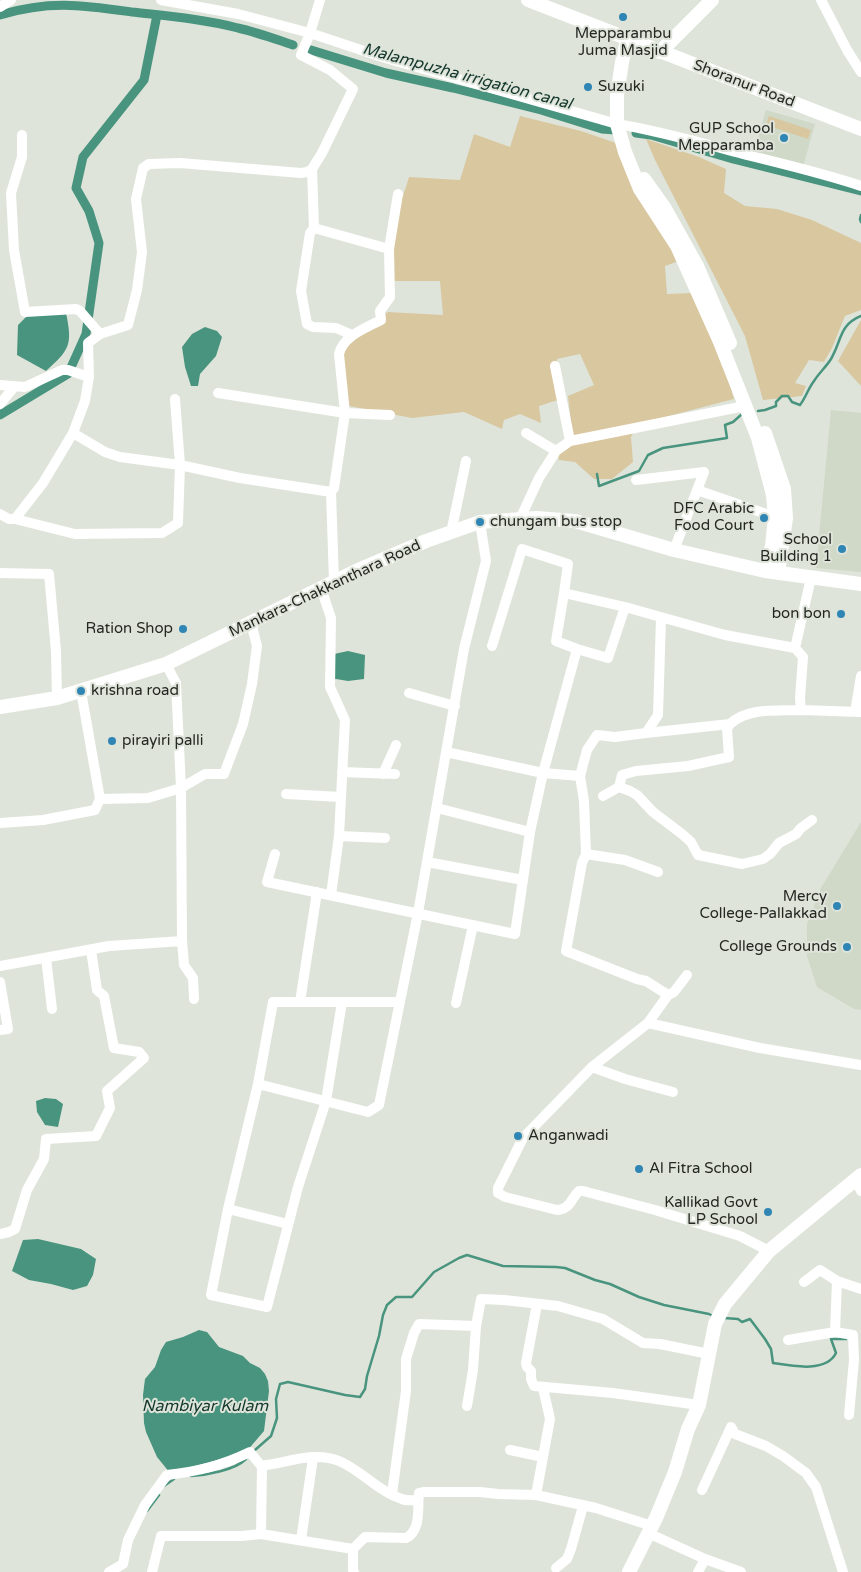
<!DOCTYPE html>
<html>
<head>
<meta charset="utf-8">
<style>
  body { margin:0 }
  canvas { display:block; background:#dee4d9 }
</style>
</head>
<body>
<canvas width="861" height="1572"></canvas>
<script>
const ctx = document.querySelector('canvas').getContext('2d');
ctx.lineJoin = 'round';
function paint(path, color) { ctx.fillStyle = color; ctx.fill(path, 'evenodd'); }
function trace(path, color, width, dash) { ctx.strokeStyle = color; ctx.lineWidth = width; ctx.lineCap = dash ? 'butt' : 'round'; ctx.setLineDash(dash || []); ctx.stroke(path); }
function drawText(font, color, halo, rows, align = 'center') {
  ctx.font = font + ' "Varela Round",sans-serif'; ctx.lineWidth = 4; ctx.setLineDash([]); ctx.textBaseline = 'middle'; ctx.strokeStyle = halo; ctx.fillStyle = color; for (const [text, x, y, turn = 0] of rows) {
    ctx.save(); ctx.translate(x, y); ctx.rotate((+turn || 0) * Math.PI / 180); ctx.textAlign = isNaN(turn) ? turn : align; if (halo) ctx.strokeText(text, 0, 0); ctx.fillText(text, 0, 0); ctx.restore();
  }
}
const built = new Path2D(`
  M 766,110 L 815,124 L 803,167 L 754,153 Z
  M 831,410 L 861,413 L 861,572 L 816,568 Z
  M 861,822 L 861,1010 L 854,1009 L 817,987 L 807,956 L 807,924 L 821,888 Z`);
const green = new Path2D(`
  M 520,116 L 581,131 L 616,143 L 679,261 L 665,266 L 667,294 L 694,293 L 720,349 L 734,399 L 638,424 L 631,437 L 633,462 L 612,479 L 594,479 L 575,462 L 559,460 L 557,448 L 573,440 L 568,396 L 594,385 L 580,354 L 557,359 L 558,400 L 539,406 L 541,423 L 520,414 L 504,420 L 502,429 L 464,412 L 412,418 L 349,406 L 342,354 L 356,332 L 388,312 L 443,315 L 440,281 L 392,281 L 392,231 L 409,177 L 460,180 L 474,134 L 510,147 Z
  M 769,116 L 811,130 L 808,139 L 766,125 Z
  M 646,139 L 699,157 L 726,169 L 724,193 L 745,206 L 777,209 L 812,220 L 861,243 L 861,310 L 845,316 L 832,348 L 824,362 L 809,360 L 795,383 L 806,386 L 802,396 L 763,400 L 745,336 L 655,160 Z
  M 861,320 L 861,386 L 838,361 Z`);
const water = new Path2D(`
  M 66,313 C 73,346 69,350 46,371 L 17,355 L 18,325 L 28,315 Z
  M 205,327 L 217,331 L 222,337 L 216,356 L 200,374 L 198,386 L 191,386 L 185,367 L 182,347 L 192,334 Z
  M 348,651 L 365,655 L 364,679 L 348,681 L 330,678 L 334,654 Z
  M 45,1098 L 56,1099 L 63,1104 L 58,1127 L 45,1125 L 37,1112 L 36,1101 Z
  M 38,1239 L 81,1249 L 96,1259 L 93,1275 L 87,1286 L 73,1290 L 51,1284 L 29,1280 L 12,1271 L 23,1240 Z
  M 199,1330 L 207,1332 L 219,1347 L 243,1356 L 250,1363 L 260,1368 L 265,1374 L 268,1381 L 269,1391 L 264,1431 L 246,1452 L 170,1473 L 157,1457 L 146,1432 L 144,1423 L 143,1395 L 145,1379 L 155,1367 L 161,1350 L 166,1342 L 183,1337 Z`);
const stream = new Path2D(`
  M 861,215 L 860,219 L 861,222
  M 758,411 L 765,410 L 776,406 L 776,402 L 782,396 L 788,396 L 792,402 L 800,405 C 806,397 808,389 814,381 C 819,373 826,367 831,359 C 842,340 839,325 861,316
  M 597,474 L 599,486 L 639,471 L 648,455 L 663,448 L 727,438 L 725,425 L 733,422 L 742,414
  M 724,1318 L 738,1319 L 742,1322 L 750,1319 L 765,1339 L 771,1349 L 773,1363 C 792,1366 826,1373 836,1353 L 831,1339 L 846,1339
  M 255,1450 L 271,1436 L 277,1418 L 276,1399 L 280,1384 L 288,1382 L 345,1395 L 360,1397 L 365,1389 L 367,1376 L 379,1336 L 383,1315 L 387,1305 L 396,1297 L 412,1297 L 434,1272 L 459,1258 L 467,1255 L 503,1266 L 556,1267 L 565,1268 L 595,1280 L 610,1284 L 639,1297 L 664,1305 L 709,1314 L 713,1316
  M 191,1476 C 207,1475 235,1470 246,1459
  M 164,1486 L 174,1479
  M 147,1511 L 159,1495`);
const canal = new Path2D(`
  M 0,15 C 49,0 82,5 132,12 C 167,16 203,19 238,28 C 256,32 275,39 293,45
  M 311,50 L 386,73 L 453,88 L 541,110 L 602,129 L 615,130
  M 636,133 L 651,135 L 733,159 L 861,191
  M 0,415 L 68,374 L 86,334 L 99,243 L 89,211 L 76,188 L 83,157 L 144,80 L 157,15`);
const minor = new Path2D(`
  M 161,0 L 238,14 L 310,33 L 385,58 L 617,124 C 660,131 701,143 743,154 C 783,164 822,173 861,186
  M 821,0 L 847,50 L 861,72
  M 0,7 L 11,0
  M 22,135 L 22,157 L 11,193 L 14,250 L 25,312 L 76,309 L 80,311 L 100,334
  M 312,169 L 314,228
  M 352,335 L 336,328 L 313,327 L 307,324 L 301,291 L 310,233 L 314,228 L 389,249
  M 555,366 L 570,441
  M 0,385 L 25,387 L 62,370 L 68,370 L 89,377
  M 218,393 L 345,413 L 390,415
  M 0,404 L 14,387
  M 73,433 L 105,452 L 120,457 L 180,465 L 240,478 L 331,492
  M 526,433 L 556,451
  M 636,480 L 704,472 L 674,550
  M 697,490 L 775,517
  M 0,514 L 9,519 L 15,519 L 43,483 L 73,433 L 85,401 L 89,377 L 88,343 L 100,334 L 128,325 L 137,290 L 142,252 L 136,199 L 143,168 L 149,164 L 180,163 L 301,173 L 307,172 L 312,169 L 322,153 L 353,89 L 330,70 L 301,55 L 310,33 L 320,0
  M 15,519 L 75,534 L 162,533 L 178,523 L 180,465 L 175,399
  M 520,519 L 539,478 L 556,451 L 570,441 L 745,406
  M 451,533 L 466,461
  M 0,573 L 49,574 L 56,651 L 57,698
  M 334,582 L 331,492 L 334,488 L 345,413 L 339,354 C 343,336 366,328 381,320 L 380,311 L 390,297 L 389,249 L 398,194
  M 321,588 L 331,618 L 330,687 L 345,720 L 339,836 L 331,895
  M 661,618 L 658,715 L 646,733 L 615,737 L 597,735 L 587,750 L 580,776 L 584,801 L 586,854 L 582,863 L 566,951 L 637,979 L 646,981 L 668,995
  M 492,646 L 522,549 L 568,564 L 564,593 L 625,607 L 725,635 L 795,648 L 803,657 L 800,698 L 801,710 L 861,712
  M 795,648 L 811,578
  M 577,649 L 608,658 L 625,607
  M 166,664 L 176,683 L 181,788 L 182,941 L 184,965 L 193,978 L 194,999
  M 81,691 L 100,799 L 148,798 L 181,788 L 205,774 L 224,774 L 243,724 L 252,684 L 257,646 L 251,623
  M 409,693 L 455,706
  M 855,712 L 861,676
  M 646,733 L 730,724 C 748,707 778,711 801,710
  M 446,752 L 543,773 L 580,776
  M 342,772 L 395,774
  M 383,774 L 396,745
  M 619,787 L 622,775 L 636,771 L 688,766 L 729,757 L 727,729 L 730,724
  M 286,794 L 341,797
  M 603,796 L 619,787 L 630,791 L 637,795 L 653,812 L 682,834 L 691,842 L 698,855 L 742,864 L 763,859 L 770,854 L 779,843 L 796,834 L 801,828 L 812,820
  M 437,808 L 530,832
  M 0,823 L 43,820 L 95,810 L 100,799
  M 339,836 L 385,838
  M 275,854 L 267,882 L 515,934 L 530,832 L 543,773 L 577,649 L 556,641 L 564,593
  M 586,854 L 625,860 L 658,872
  M 427,862 L 523,880
  M 46,958 L 52,1009
  M 0,966 L 109,946 L 182,941
  M 687,975 L 674,992 L 668,995 L 648,1023 L 592,1067 L 523,1138 L 498,1188 L 498,1193 L 505,1197 L 557,1210 C 571,1209 571,1198 579,1191 L 583,1191 L 655,1210 L 740,1236 L 769,1251
  M 0,982 L 8,1029 L 0,1030
  M 300,1002 L 400,1002
  M 342,1002 L 326,1101 L 298,1187 L 267,1307 L 211,1295 L 228,1209 L 258,1084 L 368,1112 L 379,1105 L 418,913 L 464,649 L 486,561 L 480,522
  M 456,1003 L 473,925
  M 648,1023 L 760,1048 L 861,1065
  M 592,1067 L 625,1079 L 673,1092
  M 258,1084 L 273,1002 L 300,1002 L 317,892
  M 855,1179 L 861,1191
  M 228,1209 L 288,1224
  M 0,1234 L 9,1232 L 15,1229 L 27,1190 L 44,1159 L 46,1139 L 96,1136 L 110,1108 L 107,1091 L 144,1058 L 139,1052 L 114,1048 L 104,996 L 97,990 L 91,950
  M 804,1282 L 820,1270 L 837,1281
  M 537,1304 L 526,1363 L 527,1367 L 531,1371 L 531,1379 L 534,1386 L 613,1393 L 699,1405
  M 788,1340 L 835,1332
  M 467,1406 L 473,1370 L 476,1326
  M 849,1415 L 854,1360 L 853,1335 L 835,1332 L 837,1281 L 861,1289
  M 510,1450 L 543,1457
  M 702,1490 L 731,1427 L 735,1434 L 766,1446 L 783,1456 L 806,1473 L 816,1487 L 843,1572
  M 392,1494 L 406,1391 L 406,1359 L 414,1333 L 419,1324 L 476,1326 L 481,1299 L 504,1300 L 558,1306 L 603,1319 L 643,1343 L 660,1344 L 709,1354
  M 536,1495 L 550,1419 L 543,1388
  M 648,1533 L 705,1559 L 741,1572
  M 261,1534 L 353,1549
  M 301,1540 L 313,1458
  M 556,1568 L 567,1559 L 571,1549 L 583,1506
  M 109,1572 L 123,1564 L 128,1540 L 145,1505 L 167,1475 C 199,1471 221,1466 250,1452 L 262,1467
  M 152,1572 L 161,1536 L 242,1536 L 261,1534 L 262,1467 L 266,1465 C 289,1462 316,1451 339,1461 C 361,1470 379,1492 402,1499 C 407,1501 413,1500 418,1500
  M 354,1572 L 353,1570 L 353,1549 L 365,1537 L 406,1538 C 422,1530 417,1507 419,1493 L 423,1492 L 480,1492 L 498,1494 L 536,1495 L 596,1508 L 652,1526
  M 698,1572 L 705,1559`);
const secondary = new Path2D(`
  M 528,0 L 861,129
  M 627,40 L 622,62 L 617,95 L 617,124 L 625,152 L 640,189 L 677,246 L 720,342 L 758,438 L 773,495 L 775,517 L 772,546 L 765,571
  M 660,52 L 712,0
  M 644,179 L 664,207 L 697,266 L 730,343
  M 765,433 L 784,489 L 786,518 L 778,573
  M 0,707 L 57,698 L 166,664 L 356,571 L 426,541 L 480,522 L 536,518 L 575,521 L 674,550 L 765,571 L 861,584
  M 629,1572 L 656,1518 L 675,1472 L 688,1429 L 699,1405 L 715,1324 L 725,1304 L 769,1251 L 861,1175`);
const markers = [
  [623,17,5,"#2f85b4"],
  [588,87,5,"#2f85b4"],
  [784,138,5,"#2f85b4"],
  [764,518,5,"#2f85b4"],
  [480,522,5,"#2f85b4"],
  [842,549,5,"#2f85b4"],
  [841,614,5,"#2f85b4"],
  [183,629,5,"#2f85b4"],
  [81,691,5,"#2f85b4"],
  [112,741,5,"#2f85b4"],
  [837,906,5,"#2f85b4"],
  [847,947,5,"#2f85b4"],
  [518,1136,5,"#2f85b4"],
  [639,1169,5,"#2f85b4"],
  [768,1212,5,"#2f85b4"]
];
const poiNames = [
  ["Mepparambu",623,34,"center"],
  ["Juma Masjid",623,51,"center"],
  ["Suzuki",598,87,"left"],
  ["GUP School",774,129],
  ["Mepparamba",774,146],
  ["DFC Arabic",754,509],
  ["Food Court",754,526],
  ["chungam bus stop",490,522,"left"],
  ["School",832,540],
  ["Building 1",832,557],
  ["bon bon",831,614],
  ["Ration Shop",173,629],
  ["krishna road",91,691,"left"],
  ["pirayiri palli",122,741,"left"],
  ["Mercy",827,897],
  ["College-Pallakkad",827,914],
  ["College Grounds",837,947],
  ["Anganwadi",528,1136,"left"],
  ["Al Fitra School",649,1169,"left"],
  ["Kallikad Govt",758,1203],
  ["LP School",758,1220]
];
const streetNames = [
  ["Shoranur Road",744,84,21],
  ["Mankara-Chakkanthara Road",325,589,-25]
];
const waterNames = [
  ["Malampuzha irrigation canal",467,77,15],
  ["Nambiyar Kulam",205,1407]
];
paint(built, '#d0d9c8');
paint(green, '#d9c7a0');
paint(water, '#49947f');
trace(stream, '#49947f', 2.5);
trace(canal, '#49947f', 9);
trace(minor, '#fff', 10);
trace(secondary, '#fff', 14);
for (const [x, y, r, color] of markers) { const dot = new Path2D(); dot.arc(x, y, r, 0, 2 * Math.PI); ctx.fillStyle = color; ctx.fill(dot); trace(dot, '#dee4d9', 2); }
drawText('15px', '#252723', '#dee4d9', poiNames, 'right');
drawText('15px', '#252723', '#dee4d9', streetNames);
drawText('italic 16px', '#13372d', '#dee4d9', waterNames);
</script>
</body>
</html>
